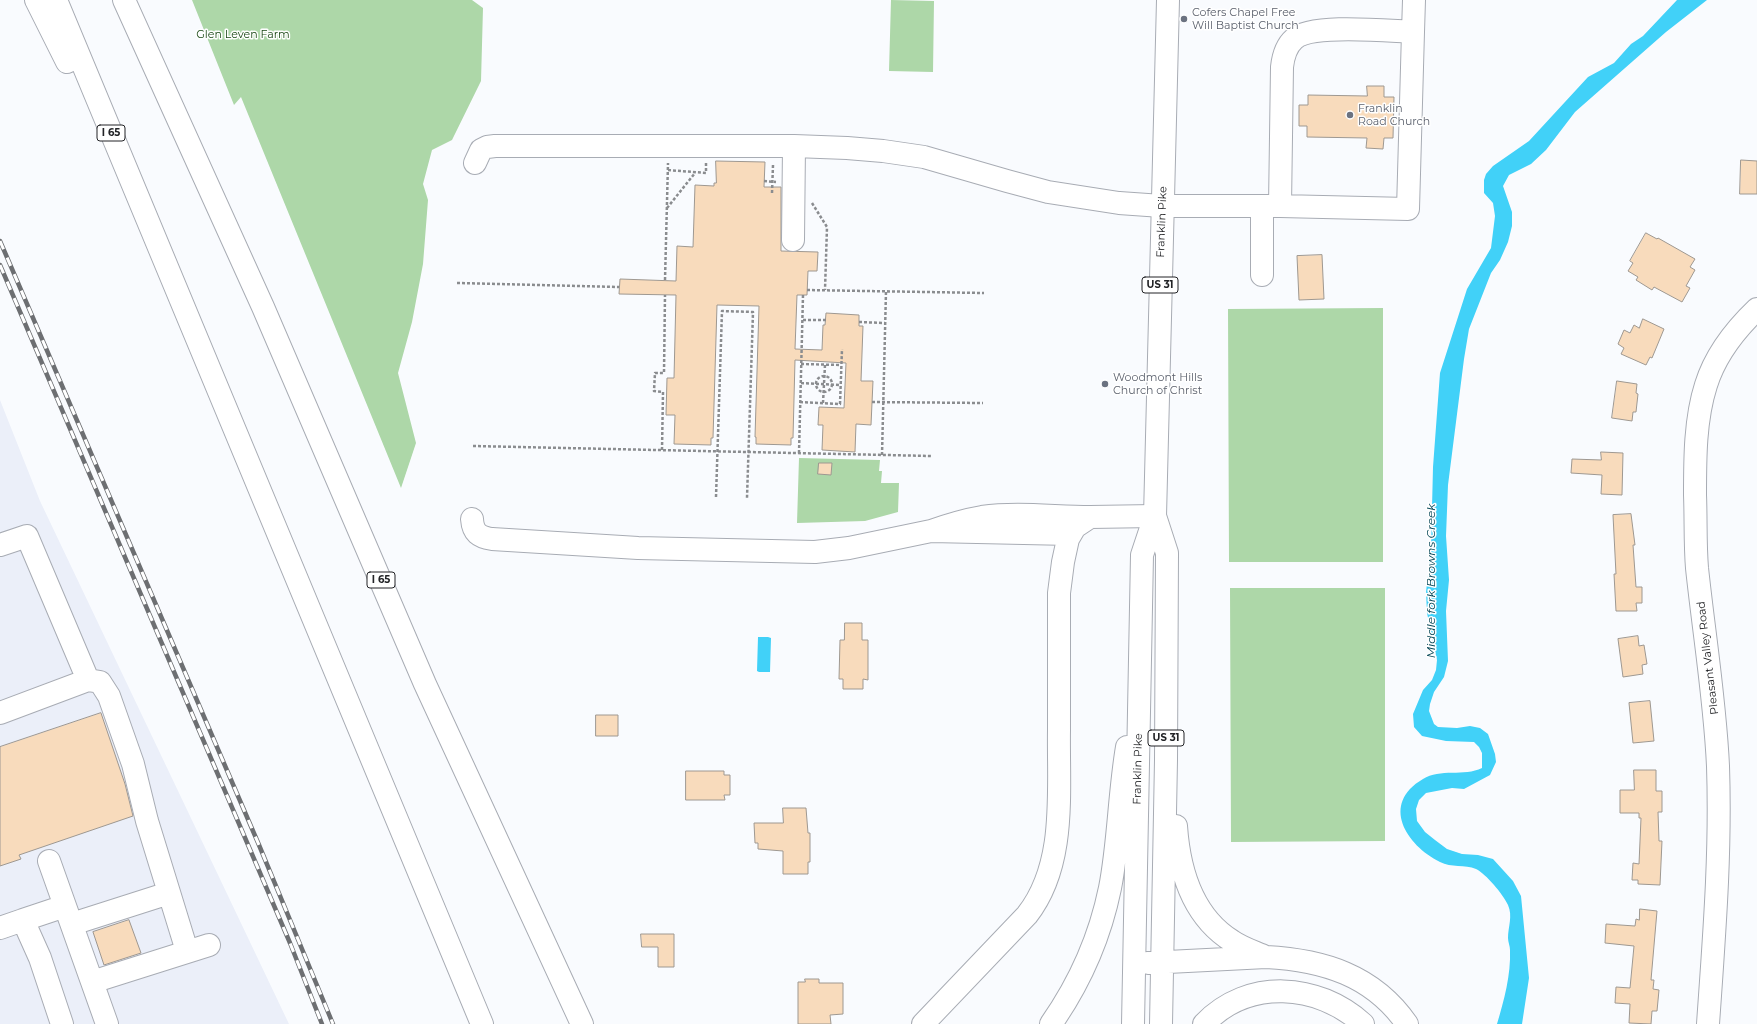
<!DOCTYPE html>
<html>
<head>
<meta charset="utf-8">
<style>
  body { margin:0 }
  canvas { display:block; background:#f9fbfe }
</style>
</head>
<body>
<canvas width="1757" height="1024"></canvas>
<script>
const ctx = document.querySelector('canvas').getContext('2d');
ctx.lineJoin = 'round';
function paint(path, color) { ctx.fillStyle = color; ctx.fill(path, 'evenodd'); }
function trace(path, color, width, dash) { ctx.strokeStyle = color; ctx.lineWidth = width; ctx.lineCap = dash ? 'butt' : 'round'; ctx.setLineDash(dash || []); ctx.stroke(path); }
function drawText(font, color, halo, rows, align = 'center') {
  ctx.font = font + ' Montserrat,sans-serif'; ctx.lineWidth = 3; ctx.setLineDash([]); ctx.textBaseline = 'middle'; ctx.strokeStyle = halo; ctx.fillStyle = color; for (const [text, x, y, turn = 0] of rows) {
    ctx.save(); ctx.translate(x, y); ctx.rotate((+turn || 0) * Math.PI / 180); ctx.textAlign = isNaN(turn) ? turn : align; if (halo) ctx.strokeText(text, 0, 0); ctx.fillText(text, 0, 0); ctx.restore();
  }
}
const built = new Path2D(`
  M 0,400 L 40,501 L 289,1024 L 0,1024 Z`);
const green = new Path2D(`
  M 192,0 L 472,0 L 483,8 L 481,81 L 452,140 L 432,150 L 423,184 L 428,200 L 423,264 L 412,322 L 398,373 L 416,443 L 401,488 L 241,97 L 234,105 Z
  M 891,0 L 934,1 L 933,72 L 889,71 Z
  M 1383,308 L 1383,562 L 1229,562 L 1228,309 Z
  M 799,458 L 880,460 L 879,471 L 882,471 L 881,483 L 899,483 L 898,512 L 865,521 L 797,523 Z
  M 1230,588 L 1385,588 L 1385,841 L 1231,842 Z`);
const water = new Path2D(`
  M 1677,0 L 1707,0 L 1666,32 L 1575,112 L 1546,150 L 1531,164 L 1509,175 L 1503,186 L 1512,212 L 1512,226 L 1508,242 L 1500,260 L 1491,273 L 1469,329 L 1464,359 L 1448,485 L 1446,536 L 1449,580 L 1446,611 L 1448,661 L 1444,677 L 1434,692 L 1430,704 L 1429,711 L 1434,724 L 1438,727 L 1457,728 L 1470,726 L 1480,728 L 1488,734 L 1495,754 L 1496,762 L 1490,775 L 1464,789 L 1452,788 L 1426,793 L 1419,800 L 1416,809 L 1417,821 L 1425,832 L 1435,840 L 1447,849 L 1462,854 L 1478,855 L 1493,859 L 1513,881 L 1521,896 L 1529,978 L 1522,1024 L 1497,1024 C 1504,1000 1511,975 1510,950 C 1510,946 1508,942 1508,938 C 1508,927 1513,916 1508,905 C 1503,894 1486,874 1476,869 C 1465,864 1451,868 1440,862 C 1406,845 1380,804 1423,779 C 1440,768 1464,777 1482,768 L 1482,753 L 1479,747 L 1474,742 L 1446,741 L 1422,736 L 1414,727 L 1413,714 L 1423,690 L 1432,680 L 1436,670 L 1437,660 L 1427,613 L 1426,592 L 1431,549 L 1433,467 L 1440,373 L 1467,289 L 1491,248 L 1495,216 L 1493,203 L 1484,193 L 1484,180 L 1486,174 L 1493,166 L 1529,141 L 1588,77 L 1614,63 L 1631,44 L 1643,36 Z
  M 758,637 L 768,637 L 771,638 L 770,672 L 759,672 L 757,671 Z`);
const building = new Path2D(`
  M 1367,86 L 1384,86 L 1384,97 L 1394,97 L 1393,138 L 1384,138 L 1383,149 L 1366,148 L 1367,138 L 1307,137 L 1307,126 L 1299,126 L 1299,105 L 1308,105 L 1308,95 L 1367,96 Z
  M 1741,160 L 1757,161 L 1757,194 L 1740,194 Z
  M 716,161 L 765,162 L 764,187 L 781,187 L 781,251 L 818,252 L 817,271 L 808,271 L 807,295 L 797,295 L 795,349 L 822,350 L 823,325 L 825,325 L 826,313 L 859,315 L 859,326 L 863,326 L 861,381 L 873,381 L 871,425 L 856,424 L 855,452 L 822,450 L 823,425 L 818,425 L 819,407 L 844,408 L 846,363 L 795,360 L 793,438 L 791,438 L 791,445 L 756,444 L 756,437 L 755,437 L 759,306 L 717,305 L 713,438 L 711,438 L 711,445 L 674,444 L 675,415 L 666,415 L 667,378 L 674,378 L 676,295 L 619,294 L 620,279 L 676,281 L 677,246 L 693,247 L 695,185 L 714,186 L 714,183 L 716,183 Z
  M 1646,233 L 1657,239 L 1658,238 L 1695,259 L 1690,267 L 1695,270 L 1686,286 L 1690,288 L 1682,302 L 1654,287 L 1652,290 L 1636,280 L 1638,277 L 1628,271 L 1633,263 L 1630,261 Z
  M 1322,255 L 1324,299 L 1299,300 L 1297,256 Z
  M 1643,319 L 1664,329 L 1652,358 L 1650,357 L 1646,365 L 1621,354 L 1624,348 L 1618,344 L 1624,330 L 1630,333 L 1634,325 L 1639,328 Z
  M 1617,381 L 1637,384 L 1636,393 L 1638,394 L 1636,412 L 1633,412 L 1632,421 L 1612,418 Z
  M 1601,452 L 1623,453 L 1622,495 L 1601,494 L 1602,475 L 1571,473 L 1572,459 L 1601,460 Z
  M 819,463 L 832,463 L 831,475 L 818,474 Z
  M 1631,514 L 1635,545 L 1633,545 L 1636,587 L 1642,587 L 1642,603 L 1636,603 L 1637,611 L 1616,611 L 1614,574 L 1616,574 L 1613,515 Z
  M 845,623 L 862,623 L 862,640 L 868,640 L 868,680 L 863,679 L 863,689 L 843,689 L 843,679 L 839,679 L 840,640 L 844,640 Z
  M 1638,636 L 1639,646 L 1644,645 L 1647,664 L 1642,665 L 1643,674 L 1623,677 L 1618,639 Z
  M 1650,701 L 1654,741 L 1633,743 L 1629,703 Z
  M 101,713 L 125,784 L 133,816 L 19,855 L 21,859 L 0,866 L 0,747 Z
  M 596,715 L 618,715 L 618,736 L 596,736 Z
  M 1634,770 L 1656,770 L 1656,791 L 1662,791 L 1662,812 L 1658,812 L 1659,841 L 1662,841 L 1660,885 L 1638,884 L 1638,880 L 1632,880 L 1633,863 L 1639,864 L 1641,818 L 1639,818 L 1639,813 L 1620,813 L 1620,790 L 1634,790 Z
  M 686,771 L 724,771 L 724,775 L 730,775 L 730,795 L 724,795 L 725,800 L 686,800 Z
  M 783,808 L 806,808 L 808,833 L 810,833 L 810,862 L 808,862 L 808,874 L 783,874 L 783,851 L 758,849 L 758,843 L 755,843 L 754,823 L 783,823 Z
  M 1640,909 L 1657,911 L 1651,980 L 1654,980 L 1653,989 L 1659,990 L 1657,1011 L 1652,1011 L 1651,1024 L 1629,1023 L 1630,1004 L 1615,1003 L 1616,987 L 1630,988 L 1634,946 L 1605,943 L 1606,924 L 1635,926 L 1636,919 L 1639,920 Z
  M 129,920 L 141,953 L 104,965 L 93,932 Z
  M 641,934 L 674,934 L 674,967 L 658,967 L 658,947 L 642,947 Z
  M 805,979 L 819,979 L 819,983 L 843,983 L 843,1014 L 830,1015 L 831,1024 L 798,1024 L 798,982 L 805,982 Z`);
const path = new Path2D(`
  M 668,170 L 706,173 L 706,163
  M 764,181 L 776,182
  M 772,193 L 773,165
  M 812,203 L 827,227 L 825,290
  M 667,208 L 695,173
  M 665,280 L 668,163
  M 457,283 L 619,287
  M 807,290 L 984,293
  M 803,320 L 826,320
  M 859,322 L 885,323
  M 801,364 L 841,365
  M816 384a8 8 0 1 1 16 0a8 8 0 1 1-16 0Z
  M 801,383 L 841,385
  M 800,402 L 840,404 L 842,349
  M 872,402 L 983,403
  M 823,403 L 825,365
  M 473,446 L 931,456
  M 662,450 L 663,392 L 654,391 L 655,373 L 664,373 L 665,295
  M 799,453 L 803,295
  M 882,455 L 886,291
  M 716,497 L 722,311 L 753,312 L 747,498`);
const minor = new Path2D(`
  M 1413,32 L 1414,0
  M 475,163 L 481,150 L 487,147 L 495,146 L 794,146 L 847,148 L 883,151 L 924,157 L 1007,181 L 1048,192 L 1119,203 L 1162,206 L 1280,206 L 1408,209 L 1413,32 C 1387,31 1312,23 1294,39 C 1286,46 1283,58 1282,67 L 1280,206
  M 1262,206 L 1262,275
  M 793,240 L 794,146
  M 472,519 C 473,533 479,537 492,539 L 638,548 L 815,552 L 849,548 L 931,531
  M 1070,534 L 931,531 C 948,525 964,520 982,517 C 1017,512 1055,517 1090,517
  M 0,545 L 27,536 L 88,680
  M 0,713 L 88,680 L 100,682 L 109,696 L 133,764 L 147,821 L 187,951
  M 49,861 L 107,1024
  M 23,920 L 65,906
  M 72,924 L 169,893
  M 0,928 L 23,920 L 40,958 L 62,1024
  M 92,982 L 209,945
  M 923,1024 L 1027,915 C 1067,864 1058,791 1059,730 C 1059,684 1059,639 1059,593 L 1063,562 L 1068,539 L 1075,527 L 1090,517 L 1155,516
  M 1708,1024 C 1714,938 1721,853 1718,766 C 1715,700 1704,634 1697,568 C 1695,544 1696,519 1695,495 C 1695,459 1695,419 1706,385 C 1715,356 1735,330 1757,309`);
const major = new Path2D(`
  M 1155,516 L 1167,553 L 1166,760 L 1161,1024
  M 1176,826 C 1179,869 1192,916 1232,941 C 1242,948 1255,952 1266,957
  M 1148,963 L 1266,957 C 1323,960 1373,975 1407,1024
  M 1051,1024 C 1079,984 1100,937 1110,888 C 1119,842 1119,794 1127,747
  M 1133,1024 L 1142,555 L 1155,516 L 1168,0
  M 1204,1024 C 1248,978 1318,983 1363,1024`);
const highway = new Path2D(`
  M 36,0 L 67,62
  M 56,0 L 482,1024
  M 124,0 L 263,307 L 425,684 L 582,1024`);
const rail = new Path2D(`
  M 0,241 L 259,845 L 333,1024
  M 0,265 L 290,943 L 322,1024`);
const markers = [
  [1184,19,4,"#6b7280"],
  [1350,115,4,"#6b7280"],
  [1105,384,4,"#6b7280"]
];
const shields = [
  [111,133,28],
  [1160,285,36],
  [381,580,28],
  [1166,738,36]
];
const shieldNames = [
  ["I 65",111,133],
  ["US 31",1160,285],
  ["I 65",381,580],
  ["US 31",1166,738]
];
const worshipNames = [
  ["Cofers Chapel Free",1192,13],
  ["Will Baptist Church",1192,26],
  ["Franklin",1358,109],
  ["Road Church",1358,122],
  ["Woodmont Hills",1113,378],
  ["Church of Christ",1113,391]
];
const parkNames = [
  ["Glen Leven Farm",243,35]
];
const streetNames = [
  ["Franklin Pike",1162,222,-88],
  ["Pleasant Valley Road",1708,658,-97],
  ["Franklin Pike",1138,769,-89]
];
const waterNames = [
  ["Middle fork Browns Creek",1431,581,-90]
];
paint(built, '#ebeff9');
paint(green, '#add7a8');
paint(water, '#41d1f8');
paint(building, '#f8dbbc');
trace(building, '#9e9891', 1);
trace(minor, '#a8acb4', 24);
trace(major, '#a8acb4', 24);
trace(highway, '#a8acb4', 24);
trace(path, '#8a8c8f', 2.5, [3, 2]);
trace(minor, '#fff', 22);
trace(major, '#fff', 22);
trace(highway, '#fff', 22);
trace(rail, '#6d6f72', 4.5);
trace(rail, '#fff', 3, [9]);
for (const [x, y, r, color] of markers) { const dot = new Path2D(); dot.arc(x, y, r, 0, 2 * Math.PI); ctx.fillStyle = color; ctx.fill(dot); trace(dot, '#fff', 1.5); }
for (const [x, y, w] of shields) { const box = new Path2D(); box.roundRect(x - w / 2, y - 8, w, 16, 3); ctx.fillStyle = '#fff'; ctx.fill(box); trace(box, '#222326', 1); }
drawText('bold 10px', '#222326', null, shieldNames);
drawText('11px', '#5b616d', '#fff', worshipNames, 'left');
drawText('11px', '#194814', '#fff', parkNames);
drawText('11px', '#222326', '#fff', streetNames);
drawText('italic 12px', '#034454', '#fff', waterNames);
</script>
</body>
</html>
